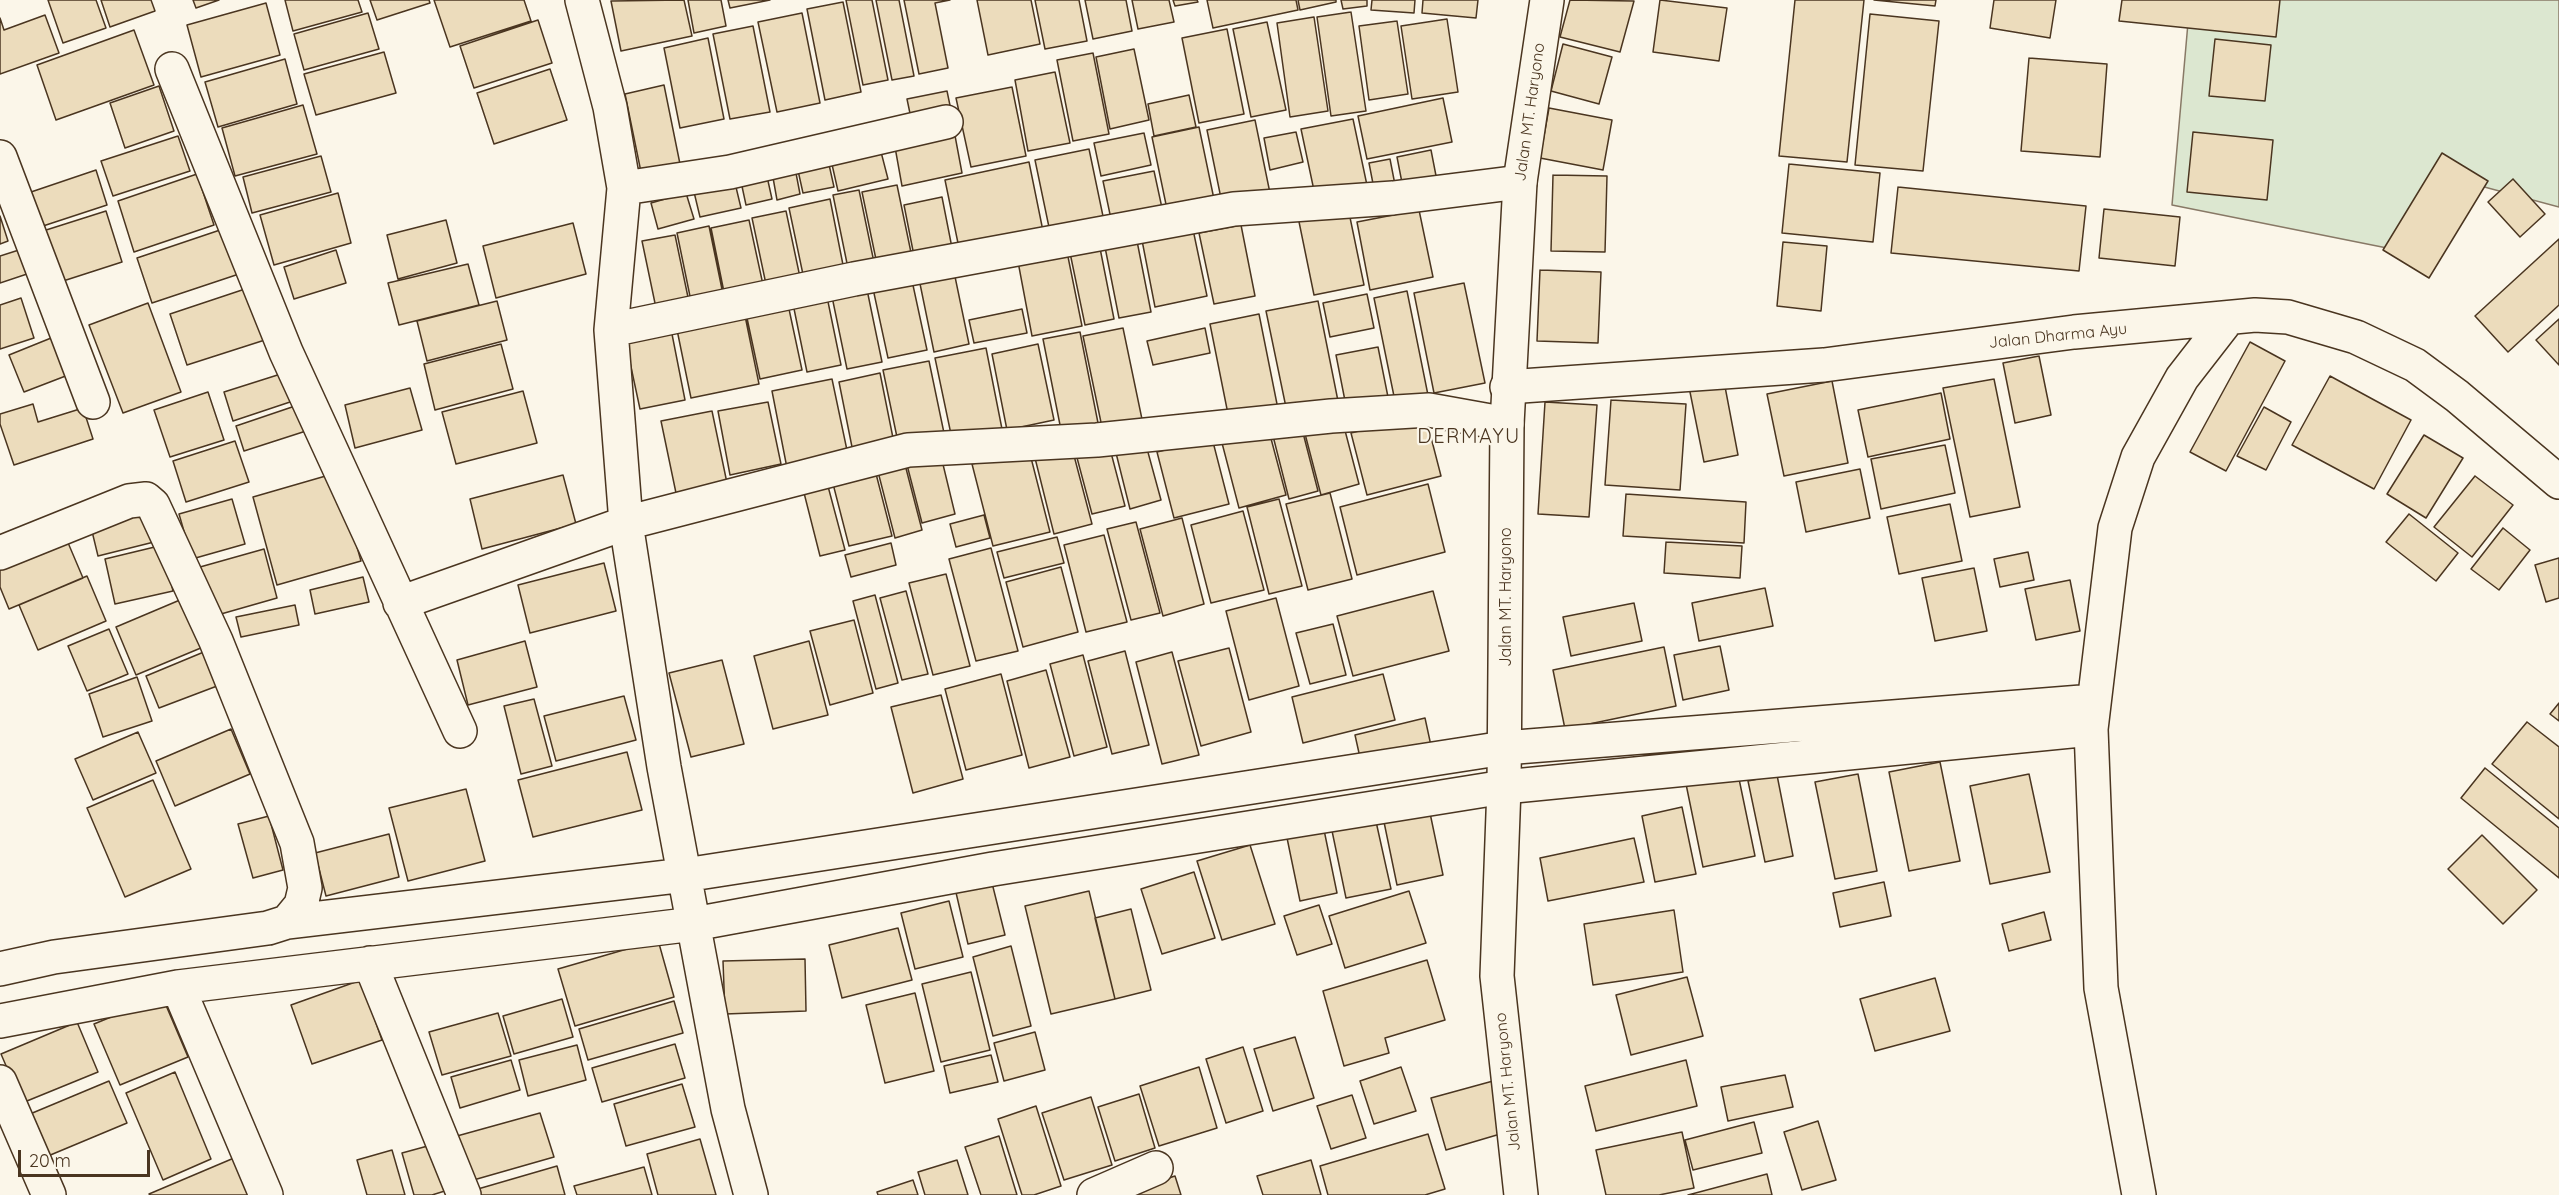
<!DOCTYPE html>
<html>
<head>
<meta charset="utf-8">
<style>
	body { margin:0 }
	#map { position:relative; width:2559px; height:1195px; overflow:hidden; background:#fbf6e9; font-family:Quicksand,sans-serif }
	canvas { display:block }
	.scale { position:absolute; left:18px; top:1150px; width:132px; height:27px; box-sizing:border-box; border:3px solid #4a3520; border-top:0; padding-left:8px; font-size:18px; line-height:21px; white-space:nowrap; color:#4a3520; -webkit-text-stroke:4px #fbf6e9; paint-order:stroke }
</style>
</head>
<body>
<div id="map">
<canvas width="2559" height="1195"></canvas>
<div class="scale">20 m</div>
</div>
<script>
const ctx = document.querySelector('canvas').getContext('2d');
ctx.lineJoin = 'round';
function fillPath(path, color) { ctx.fillStyle = color; ctx.fill(path, 'evenodd'); }
const shape = rows => new Path2D(rows.map(r => 'M' + r).join(''));
function stroke(path, color, width, dash) { ctx.strokeStyle = color; ctx.lineWidth = width; ctx.lineCap = dash ? 'butt' : 'round'; ctx.setLineDash(dash || []); ctx.stroke(path); }
function write(font, color, halo, rows, align = 'center') {
  ctx.font = font + ' Quicksand,sans-serif'; ctx.lineWidth = 4.5; ctx.setLineDash([]); ctx.textBaseline = 'middle'; ctx.strokeStyle = halo; ctx.fillStyle = color; for (const [text, x, y, turn = 0] of rows) {
    ctx.save(); ctx.translate(x, y); ctx.rotate((+turn || 0) * Math.PI / 180); ctx.textAlign = isNaN(turn) ? turn : align; if (halo) ctx.strokeText(text, 0, 0); ctx.fillText(text, 0, 0); ctx.restore();
  }
}
const green = shape([
	[2190,0,2559,0,2559,207,2462,181,2392,249,2172,205,2190,0]
]);
fillPath(green, '#dce7d0');
stroke(green, '#887966', 1.5);
const building = shape([
	[48,0,96,0,106,28,63,43,48,0],
	[101,0,151,0,155,11,110,27,101,0],
	[193,0,219,0,196,8,193,0],
	[285,0,358,0,362,12,293,31,285,0],
	[370,0,429,0,430,3,377,20,370,0],
	[434,0,524,0,531,21,450,47,434,0],
	[684,0,692,36,621,51,611,1,684,0],
	[688,0,721,0,726,26,694,33,688,0],
	[728,0,770,0,730,8,728,0],
	[846,0,872,0,888,80,863,85,846,0],
	[876,0,899,0,914,76,892,80,876,0],
	[904,0,950,0,935,3,948,68,919,74,904,0],
	[977,0,1031,0,1040,44,988,55,977,0],
	[1035,0,1079,0,1087,41,1045,49,1035,0],
	[1085,0,1126,0,1132,31,1093,39,1085,0],
	[1132,0,1169,0,1174,22,1138,29,1132,0],
	[1173,0,1197,0,1198,2,1175,6,1173,0],
	[1207,0,1296,0,1298,10,1213,28,1207,0],
	[1298,0,1336,0,1336,2,1300,10,1298,0],
	[1341,0,1367,0,1367,6,1343,9,1341,0],
	[1372,0,1415,0,1414,13,1371,10,1372,0],
	[1423,0,1478,0,1476,18,1422,13,1423,0],
	[1570,0,1634,1,1620,52,1560,37,1570,0],
	[1660,0,1727,8,1719,61,1653,52,1660,0],
	[1795,0,1864,0,1847,162,1779,156,1795,0],
	[1874,0,1936,0,1935,6,1874,0],
	[1994,0,2056,0,2050,38,1990,28,1994,0],
	[2122,0,2280,0,2276,37,2119,21,2122,0],
	[843,2,861,92,825,100,807,9,843,2],
	[266,3,280,55,201,77,187,25,266,3],
	[1351,12,1366,111,1331,116,1317,17,1351,12],
	[368,13,379,49,304,70,294,34,368,13],
	[802,13,820,103,777,112,758,22,802,13],
	[1870,14,1939,21,1923,171,1855,165,1870,14],
	[45,15,59,53,0,74,0,18,4,30,45,15],
	[1314,17,1328,111,1290,117,1277,23,1314,17],
	[1447,19,1458,92,1412,99,1401,26,1447,19],
	[538,20,552,63,474,88,460,46,538,20],
	[1397,21,1408,94,1369,100,1359,26,1397,21],
	[1267,22,1286,110,1251,117,1233,29,1267,22],
	[753,26,770,112,730,119,713,34,753,26],
	[1227,29,1244,114,1199,123,1182,38,1227,29],
	[134,30,154,85,56,120,37,65,134,30],
	[708,38,724,119,680,128,664,48,708,38],
	[2215,39,2271,45,2265,101,2209,96,2215,39],
	[1563,44,1612,57,1599,104,1551,91,1563,44],
	[1134,49,1149,120,1110,129,1096,57,1134,49],
	[384,52,396,93,316,115,304,74,384,52],
	[1093,53,1109,134,1073,141,1057,60,1093,53],
	[2029,58,2107,64,2100,157,2021,151,2029,58],
	[285,59,297,104,218,127,205,82,285,59],
	[550,69,567,120,494,144,477,93,550,69],
	[1055,72,1070,143,1028,151,1015,80,1055,72],
	[664,85,680,164,641,172,625,94,664,85],
	[159,86,174,131,125,148,110,103,159,86],
	[1012,87,1026,156,971,167,956,98,1012,87],
	[947,91,952,115,912,123,907,99,947,91],
	[1189,95,1196,127,1154,136,1148,104,1189,95],
	[1443,98,1452,142,1367,159,1358,116,1443,98],
	[303,105,317,154,235,176,222,128,303,105],
	[1549,108,1612,120,1603,170,1540,158,1549,108],
	[1353,119,1368,190,1316,200,1301,129,1353,119],
	[1255,120,1271,198,1223,208,1207,130,1255,120],
	[953,125,962,173,902,186,893,136,953,125],
	[1199,127,1215,204,1168,214,1152,137,1199,127],
	[1296,132,1303,162,1270,170,1264,138,1296,132],
	[2193,132,2273,140,2267,200,2187,192,2193,132],
	[1144,133,1151,165,1101,176,1094,143,1144,133],
	[178,136,190,171,113,196,101,161,178,136],
	[880,148,888,179,838,191,831,160,880,148],
	[1089,149,1104,221,1050,232,1035,160,1089,149],
	[1431,150,1438,186,1404,193,1397,157,1431,150],
	[2442,153,2488,181,2429,278,2383,250,2442,153],
	[321,156,331,192,252,213,243,177,321,156],
	[1390,159,1396,190,1375,194,1369,163,1390,159],
	[828,160,834,187,803,193,797,166,828,160],
	[1029,162,1043,231,959,248,945,180,1029,162],
	[1789,164,1880,173,1873,242,1782,233,1789,164],
	[795,168,800,194,777,200,772,172,795,168],
	[96,170,107,205,43,226,31,192,96,170],
	[1154,171,1162,208,1111,219,1103,181,1154,171],
	[766,172,772,199,746,205,740,177,766,172],
	[197,174,214,225,134,252,118,201,197,174],
	[1553,175,1607,176,1605,252,1551,251,1553,175],
	[2513,179,2545,214,2520,237,2488,202,2513,179],
	[735,183,741,208,700,217,694,192,735,183],
	[897,185,914,267,879,274,862,192,897,185],
	[1898,187,2086,206,2079,271,1891,253,1898,187],
	[859,190,876,272,850,278,833,195,859,190],
	[338,193,351,243,274,265,260,215,338,193],
	[686,193,694,219,658,229,651,203,686,193],
	[942,197,954,258,916,266,904,205,942,197],
	[830,199,845,275,805,284,789,208,830,199],
	[1347,203,1364,285,1314,295,1297,212,1347,203],
	[2104,209,2180,217,2175,266,2099,258,2104,209],
	[1419,210,1433,277,1370,290,1357,222,1419,210],
	[106,211,122,262,60,282,43,231,106,211],
	[786,211,801,282,767,289,752,218,786,211],
	[0,216,8,241,0,244,0,216],
	[446,220,457,263,398,279,387,235,446,220],
	[749,220,765,294,726,302,711,228,749,220],
	[1191,220,1207,296,1155,307,1140,230,1191,220],
	[573,223,586,274,496,298,483,246,573,223],
	[1241,225,1255,296,1214,304,1199,233,1241,225],
	[709,226,724,299,692,306,677,233,709,226],
	[223,229,239,274,152,303,137,258,223,229],
	[675,235,689,302,656,308,642,241,675,235],
	[1136,236,1151,312,1119,318,1104,242,1136,236],
	[2559,239,2559,305,2508,352,2475,316,2559,239],
	[1065,242,1082,326,1032,336,1016,251,1065,242],
	[1783,242,1827,246,1821,311,1777,306,1783,242],
	[1099,243,1114,319,1085,325,1069,248,1099,243],
	[22,249,30,273,0,283,0,256,22,249],
	[336,250,346,283,294,299,284,267,336,250],
	[468,264,479,305,399,325,388,283,468,264],
	[953,267,969,344,934,352,918,274,953,267],
	[1540,270,1601,272,1598,343,1537,341,1540,270],
	[911,276,927,350,888,358,872,284,911,276],
	[865,280,882,362,847,369,830,287,865,280],
	[1464,283,1485,383,1434,393,1414,293,1464,283],
	[251,287,268,339,187,365,170,314,251,287],
	[1407,291,1430,405,1397,411,1374,298,1407,291],
	[826,292,841,365,807,372,792,299,826,292],
	[1367,294,1374,328,1330,337,1323,303,1367,294],
	[786,295,802,370,760,379,744,304,786,295],
	[21,298,34,338,0,349,0,305,21,298],
	[497,301,507,340,427,361,417,321,497,301],
	[1318,301,1339,406,1288,417,1266,311,1318,301],
	[148,303,181,392,123,413,89,325,148,303],
	[743,306,759,384,691,398,675,320,743,306],
	[1022,309,1027,333,974,343,969,320,1022,309],
	[1259,314,1278,409,1229,419,1210,324,1259,314],
	[2559,319,2559,365,2536,340,2559,319],
	[1123,328,1143,424,1103,432,1083,336,1123,328],
	[1205,328,1210,353,1153,365,1147,341,1205,328],
	[671,329,685,400,640,409,625,339,671,329],
	[1080,332,1099,428,1062,435,1043,339,1080,332],
	[61,334,76,372,24,392,9,355,61,334],
	[2250,342,2285,361,2226,471,2190,452,2250,342],
	[501,344,513,389,435,410,424,364,501,344],
	[1038,344,1054,420,1007,430,992,354,1038,344],
	[1378,347,1389,402,1347,411,1336,355,1378,347],
	[986,348,1002,429,952,439,935,358,986,348],
	[2039,356,2051,415,2015,423,2003,363,2039,356],
	[929,361,944,433,898,442,883,370,929,361],
	[287,372,296,400,233,421,224,392,287,372],
	[880,373,894,443,853,452,839,382,880,373],
	[1723,376,1738,455,1704,462,1688,382,1723,376],
	[2330,376,2411,420,2374,489,2292,445,2330,376],
	[832,379,848,455,787,468,772,391,832,379],
	[1994,379,2020,507,1970,517,1943,388,1994,379],
	[1832,381,1848,463,1784,476,1767,394,1832,381],
	[410,388,422,430,355,448,345,405,410,388],
	[523,391,537,443,456,464,442,412,523,391],
	[208,392,224,440,170,457,154,410,208,392],
	[1941,393,1950,439,1868,457,1858,410,1941,393],
	[1611,400,1686,404,1680,490,1605,485,1611,400],
	[768,402,781,464,730,475,718,411,768,402],
	[1545,402,1597,405,1589,517,1538,514,1545,402],
	[33,404,38,422,83,408,93,439,14,465,0,424,0,414,33,404],
	[298,405,306,431,244,451,236,426,298,405],
	[2264,407,2291,422,2266,470,2237,456,2264,407],
	[712,411,727,483,676,493,661,421,712,411],
	[1425,414,1441,476,1367,495,1351,433,1425,414],
	[1342,419,1359,484,1321,495,1304,430,1342,419],
	[1302,429,1318,491,1289,499,1273,436,1302,429],
	[1269,431,1286,495,1239,508,1222,443,1269,431],
	[2424,435,2463,458,2426,518,2387,494,2424,435],
	[1212,438,1229,504,1174,518,1157,452,1212,438],
	[235,441,249,482,186,502,173,461,235,441],
	[1109,445,1125,506,1092,514,1076,454,1109,445],
	[1146,445,1161,500,1130,509,1116,453,1146,445],
	[1945,445,1955,493,1881,509,1871,459,1945,445],
	[1072,448,1092,524,1054,534,1035,458,1072,448],
	[1029,450,1050,532,993,546,972,464,1029,450],
	[940,452,955,514,922,523,906,461,940,452],
	[902,453,922,530,895,538,875,460,902,453],
	[874,466,892,536,849,546,831,476,874,466],
	[1860,469,1870,518,1806,532,1796,482,1860,469],
	[336,473,361,561,277,585,253,497,336,473],
	[563,475,576,524,482,549,470,499,563,475],
	[825,475,845,550,820,556,801,481,825,475],
	[2475,476,2513,505,2472,557,2434,527,2475,476],
	[1428,484,1445,552,1357,575,1340,507,1428,484],
	[1330,493,1352,579,1308,590,1286,504,1330,493],
	[1626,494,1746,502,1744,543,1623,536,1626,494],
	[232,499,245,544,192,559,179,514,232,499],
	[1279,499,1302,586,1269,594,1247,507,1279,499],
	[1950,504,1962,561,1899,574,1887,517,1950,504],
	[151,509,158,541,98,556,90,523,151,509],
	[1243,511,1264,590,1211,603,1191,525,1243,511],
	[2409,514,2458,553,2436,581,2386,542,2409,514],
	[984,515,990,538,956,547,950,524,984,515],
	[1182,518,1204,604,1163,616,1140,529,1182,518],
	[1136,522,1160,613,1131,620,1107,529,1136,522],
	[2503,528,2530,550,2499,590,2471,569,2503,528],
	[1104,535,1127,622,1086,632,1064,545,1104,535],
	[1057,537,1064,563,1004,578,997,552,1057,537],
	[66,538,83,578,9,609,0,587,0,565,66,538],
	[1666,542,1742,546,1740,578,1664,573,1666,542],
	[891,543,896,565,851,577,845,555,891,543],
	[163,545,173,591,115,604,105,559,163,545],
	[991,548,1018,651,976,661,949,559,991,548],
	[264,549,277,598,214,616,200,567,264,549],
	[2028,552,2034,580,2000,587,1994,559,2028,552],
	[2559,558,2559,598,2546,602,2535,565,2559,558],
	[604,563,616,611,530,633,518,585,604,563],
	[1061,567,1078,632,1023,647,1006,582,1061,567],
	[1974,568,1987,631,1935,641,1922,578,1974,568],
	[946,574,970,666,933,675,909,583,946,574],
	[87,576,106,621,38,650,19,605,87,576],
	[363,577,369,602,315,614,310,590,363,577],
	[2070,580,2080,631,2036,640,2025,589,2070,580],
	[1765,588,1773,626,1699,641,1692,603,1765,588],
	[906,591,928,674,902,680,880,598,906,591],
	[1433,591,1449,651,1353,676,1337,616,1433,591],
	[875,595,898,683,876,689,853,601,875,595],
	[187,597,208,645,136,675,116,627,187,597],
	[1276,598,1299,686,1249,700,1226,611,1276,598],
	[1634,603,1642,641,1571,656,1563,617,1634,603],
	[295,605,299,625,241,637,236,617,295,605],
	[854,620,873,693,830,705,810,631,854,620],
	[1333,624,1346,675,1310,684,1296,633,1333,624],
	[109,629,128,674,87,691,68,646,109,629],
	[525,641,537,687,468,705,457,660,525,641],
	[809,641,828,715,773,729,754,656,809,641],
	[1720,646,1729,690,1683,700,1674,655,1720,646],
	[1664,647,1676,706,1565,729,1553,670,1664,647],
	[1229,648,1251,732,1201,746,1178,661,1229,648],
	[211,649,225,683,159,708,146,676,211,649],
	[1125,651,1149,745,1112,754,1088,661,1125,651],
	[1172,652,1199,755,1162,764,1136,662,1172,652],
	[1083,655,1107,747,1074,756,1050,664,1083,655],
	[722,660,744,744,691,757,669,673,722,660],
	[1046,670,1070,757,1029,768,1007,681,1046,670],
	[1001,674,1022,755,966,770,945,689,1001,674],
	[1383,674,1395,720,1303,743,1292,697,1383,674],
	[137,677,152,721,103,737,89,694,137,677],
	[941,695,963,779,913,793,891,707,941,695],
	[624,696,636,740,556,761,544,716,624,696],
	[534,699,552,766,521,774,504,706,534,699],
	[2559,703,2559,721,2550,714,2559,703],
	[1425,718,1433,755,1363,771,1355,735,1425,718],
	[2527,722,2559,747,2559,819,2492,764,2527,722],
	[231,729,250,774,175,806,156,761,231,729],
	[138,732,156,773,93,800,75,759,138,732],
	[627,752,642,810,533,837,518,780,627,752],
	[1940,762,1960,861,1909,871,1889,772,1940,762],
	[2485,768,2559,828,2559,878,2461,798,2485,768],
	[1738,774,1755,856,1703,867,1686,784,1738,774],
	[1858,774,1877,871,1835,879,1815,782,1858,774],
	[2029,774,2050,872,1990,884,1970,786,2029,774],
	[1777,775,1793,856,1765,862,1748,781,1777,775],
	[153,780,191,869,125,897,87,808,153,780],
	[466,789,485,861,408,881,389,808,466,789],
	[1682,807,1696,874,1655,882,1642,816,1682,807],
	[1430,813,1443,875,1397,885,1384,822,1430,813],
	[269,816,283,870,253,878,238,824,269,816],
	[1375,817,1391,889,1346,898,1331,826,1375,817],
	[1323,825,1337,893,1300,901,1286,833,1323,825],
	[389,834,399,877,326,896,315,853,389,834],
	[2482,835,2537,890,2503,924,2448,869,2482,835],
	[1634,838,1644,882,1548,901,1540,858,1634,838],
	[1250,845,1275,924,1222,940,1197,861,1250,845],
	[1194,872,1215,938,1162,954,1141,889,1194,872],
	[990,875,1005,935,968,944,954,884,990,875],
	[1884,882,1891,916,1840,927,1833,893,1884,882],
	[1089,891,1115,999,1051,1014,1025,906,1089,891],
	[1409,891,1426,943,1345,968,1329,916,1409,891],
	[949,901,963,957,915,969,901,913,949,901],
	[1319,905,1332,944,1297,955,1284,916,1319,905],
	[1131,909,1151,990,1115,999,1095,918,1131,909],
	[1674,910,1683,972,1593,985,1584,924,1674,910],
	[2044,912,2051,940,2009,951,2002,924,2044,912],
	[898,928,912,980,842,998,829,945,898,928],
	[658,940,674,997,575,1026,558,969,658,940],
	[1011,946,1031,1026,993,1036,973,957,1011,946],
	[805,959,806,1011,725,1014,723,961,805,959],
	[1427,960,1445,1020,1385,1038,1389,1053,1344,1066,1323,991,1427,960],
	[971,972,990,1050,941,1062,922,984,971,972],
	[1687,977,1703,1036,1631,1055,1616,995,1687,977],
	[1935,978,1950,1031,1875,1051,1860,999,1935,978],
	[361,980,382,1040,312,1064,291,1005,361,980],
	[915,993,934,1071,885,1083,866,1005,915,993],
	[162,996,188,1057,120,1085,94,1024,162,996],
	[562,999,573,1037,514,1054,503,1016,562,999],
	[674,1001,683,1033,588,1060,579,1029,674,1001],
	[498,1013,511,1056,442,1075,429,1032,498,1013],
	[77,1022,98,1072,22,1103,1,1054,77,1022],
	[1035,1032,1045,1070,1004,1081,994,1043,1035,1032],
	[1295,1037,1314,1098,1273,1111,1254,1049,1295,1037],
	[675,1044,685,1078,602,1102,592,1068,675,1044],
	[577,1045,586,1080,528,1096,519,1060,577,1045],
	[1243,1047,1263,1111,1226,1123,1206,1059,1243,1047],
	[991,1055,998,1082,950,1093,944,1066,991,1055],
	[511,1060,520,1090,460,1108,451,1077,511,1060],
	[1686,1060,1697,1106,1596,1131,1585,1086,1686,1060],
	[1199,1067,1217,1128,1159,1146,1140,1086,1199,1067],
	[1401,1067,1416,1111,1374,1124,1360,1081,1401,1067],
	[175,1072,211,1159,163,1180,126,1093,175,1072],
	[1785,1075,1793,1107,1728,1121,1721,1087,1785,1075],
	[109,1081,127,1123,48,1156,30,1114,109,1081],
	[1493,1081,1507,1132,1446,1150,1431,1098,1493,1081],
	[682,1084,695,1127,626,1146,614,1104,682,1084],
	[1139,1094,1155,1148,1115,1161,1098,1107,1139,1094],
	[1352,1095,1366,1138,1331,1149,1317,1106,1352,1095],
	[1091,1097,1112,1165,1064,1180,1042,1113,1091,1097],
	[1036,1106,1061,1186,1034,1195,1022,1195,998,1119,1036,1106],
	[540,1113,554,1157,470,1181,457,1136,540,1113],
	[1818,1121,1836,1180,1802,1190,1784,1132,1818,1121],
	[1754,1122,1762,1153,1693,1170,1685,1140,1754,1122],
	[1682,1132,1694,1188,1659,1195,1606,1195,1596,1150,1682,1132],
	[1428,1134,1445,1189,1425,1195,1328,1195,1320,1166,1428,1134],
	[999,1136,1017,1195,981,1195,965,1147,999,1136],
	[700,1139,716,1195,658,1195,647,1154,700,1139],
	[435,1144,448,1190,432,1195,414,1195,402,1153,435,1144],
	[392,1150,405,1195,367,1195,357,1160,392,1150],
	[234,1158,249,1195,150,1195,149,1194,234,1158],
	[957,1160,968,1195,925,1195,918,1172,957,1160],
	[1311,1160,1321,1195,1263,1195,1257,1176,1311,1160],
	[557,1166,565,1195,473,1195,471,1191,557,1166],
	[644,1167,652,1195,577,1195,574,1186,644,1167],
	[1767,1174,1772,1195,1688,1195,1767,1174],
	[1175,1176,1181,1195,1127,1195,1126,1192,1175,1176],
	[913,1180,918,1195,878,1195,877,1192,913,1180]
]);
fillPath(building, '#ecdcbc');
stroke(building, '#4a3520', 1.5);
const minor = shape([
	[582,0,610,107,624,188,611,330,626,523,664,767,728,1109,751,1195],
	[172,69,286,352,460,731],
	[0,157,93,402],
	[624,188,730,172,946,122],
	[611,330,854,279,1234,209,1393,198,1520,182],
	[1507,387,1824,365,2074,332,2255,315,2288,317,2356,337,2415,365,2457,396,2559,482],
	[0,553,129,501,146,499,153,505,216,641,297,843,305,888,301,905,287,922,268,928,54,957,0,969],
	[400,603,626,523,908,450,1097,440,1331,416,1429,410,1507,424],
	[287,922,685,875,1504,748,2094,701],
	[370,963,464,1195],
	[178,987,266,1195],
	[0,1021,178,987,694,924,993,869,1504,787,2091,729],
	[0,1082,49,1195],
	[1094,1195,1156,1168],
	[2139,1195,2101,988,2091,729,2115,528,2138,457,2182,378,2227,320]
]);
const major = shape([
	[1521,1195,1497,976,1504,787,1507,424,1520,182,1547,0]
]);
stroke(minor, '#4a3520', 36);
stroke(major, '#4a3520', 36);
stroke(minor, '#fbf6e9', 33);
stroke(major, '#fbf6e9', 33);
write('16px', '#4a3520', '#fbf6e9', [
	["Jalan MT. Haryono",1530,112,-82],
	["Jalan Dharma Ayu",2058,336,-6],
	["Jalan MT. Haryono",1506,597,-90],
	["Jalan MT. Haryono",1508,1082,-96]
]);
ctx.letterSpacing = '1.5px';
write('20px', '#4a3520', '#fbf6e9', [
	["DERMAYU",1469,437]
]);
ctx.letterSpacing = '0px';
</script>
</body>
</html>
